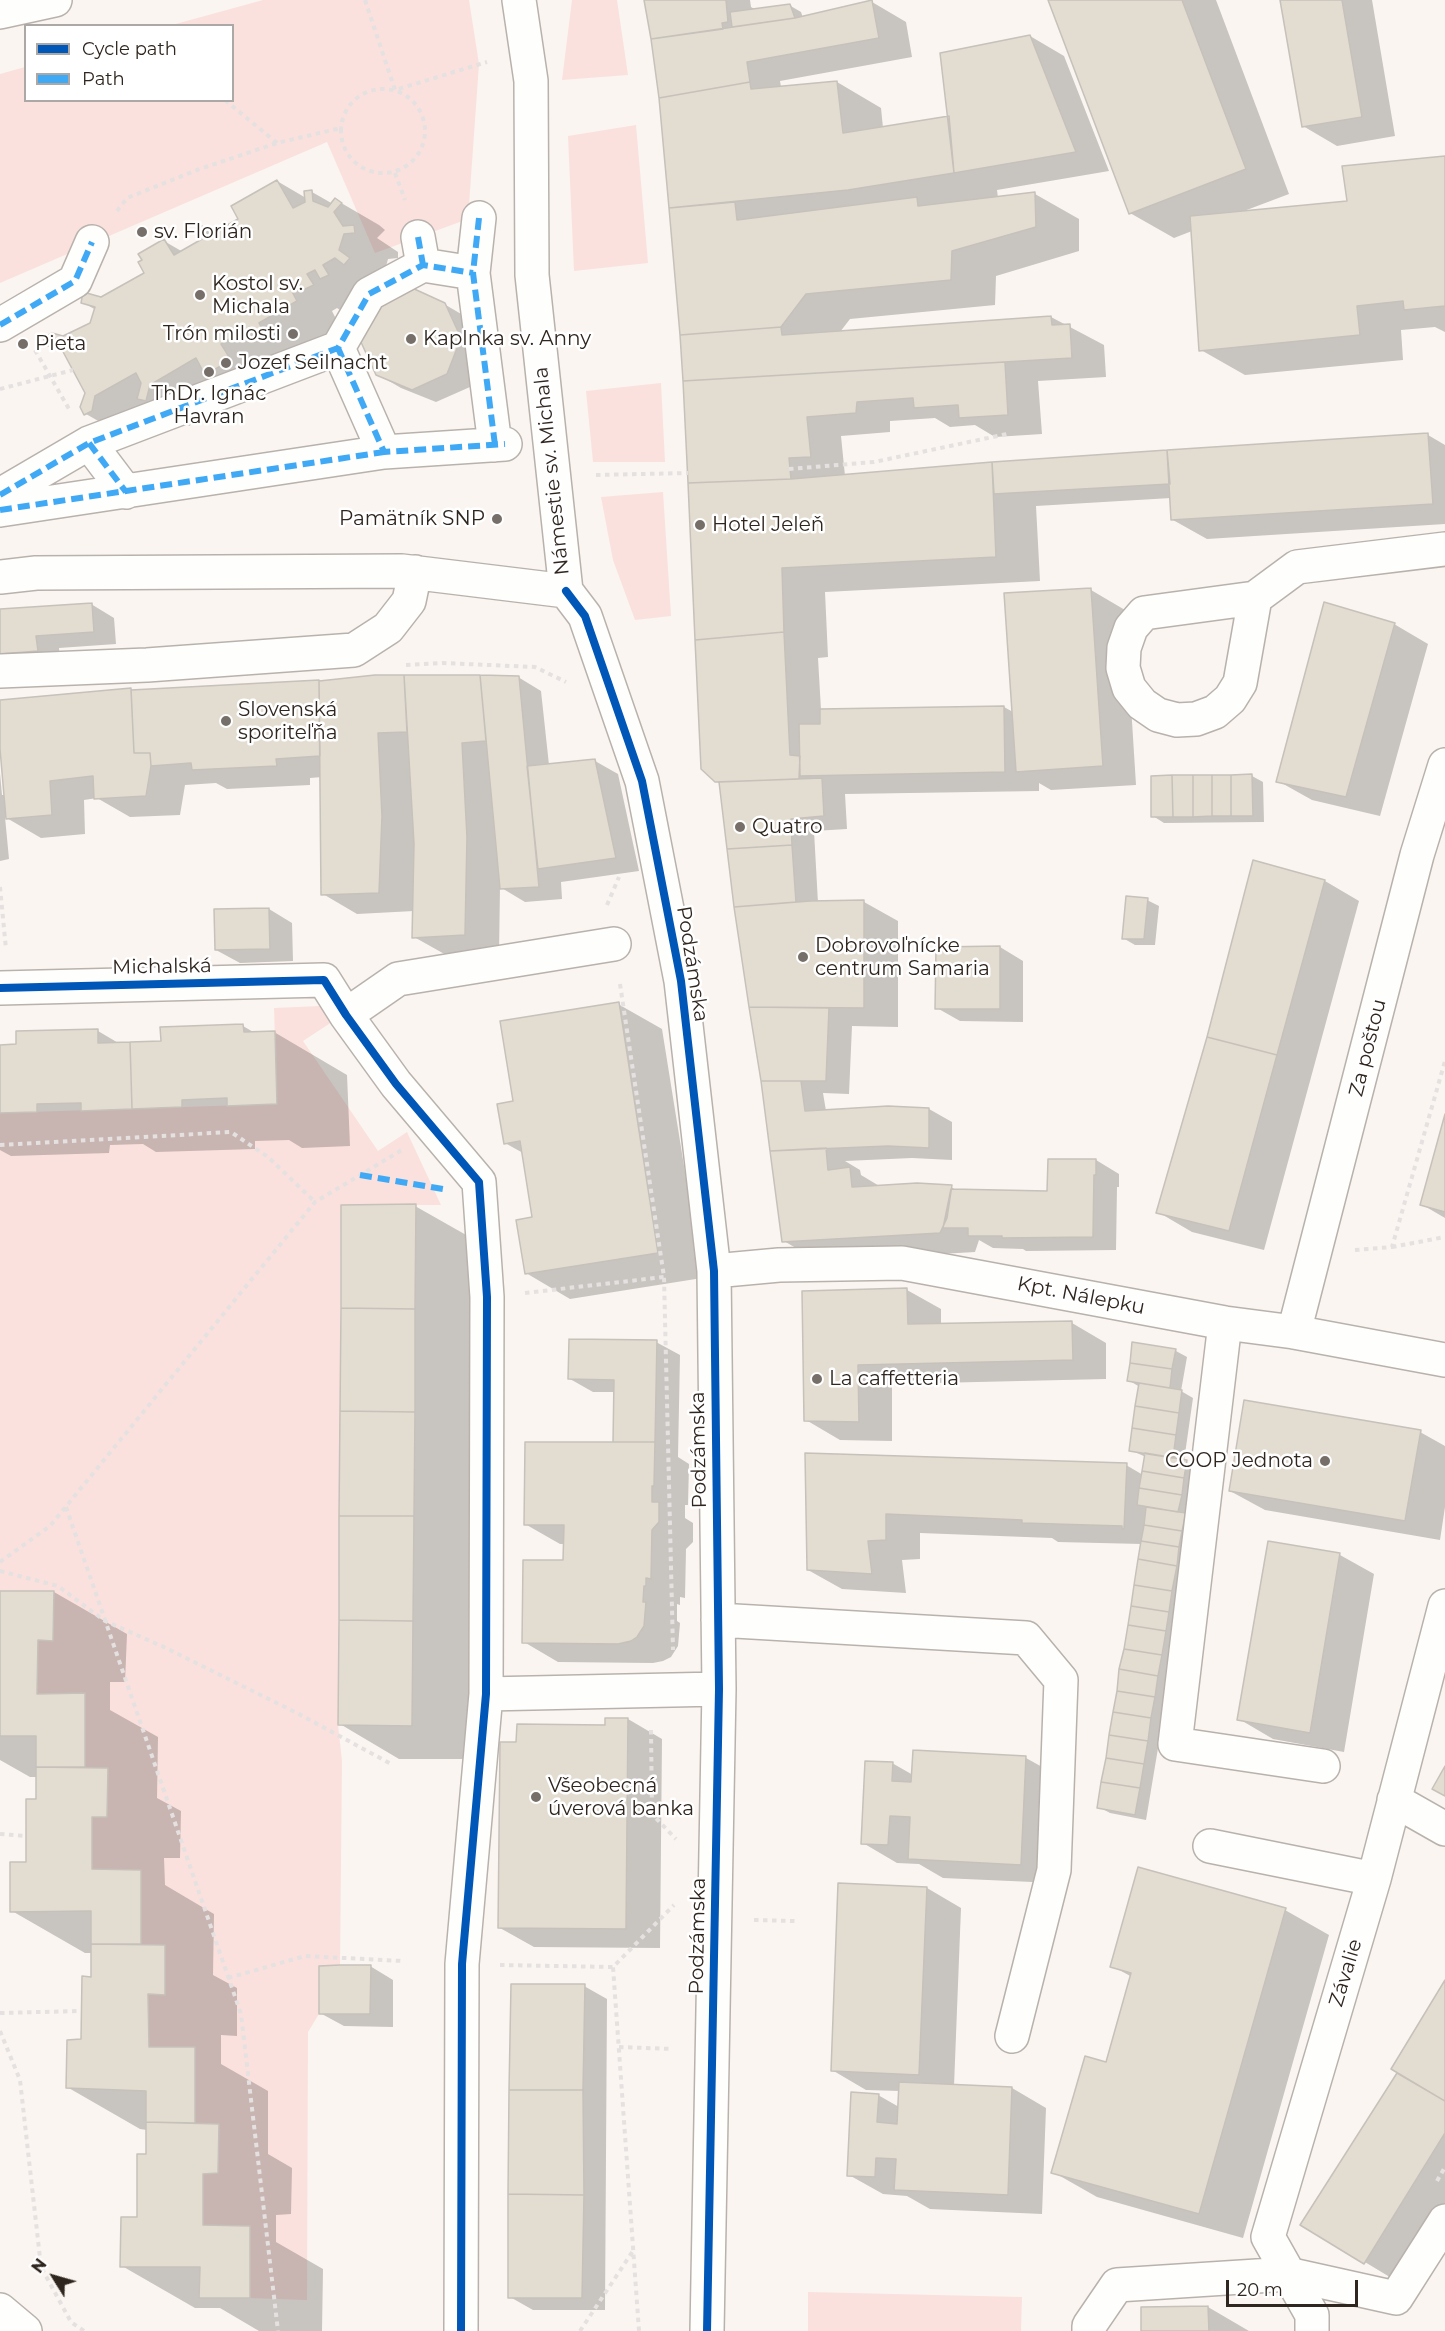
<!DOCTYPE html>
<html>
<head>
<meta charset="utf-8">
<style>
	body { margin:0 }
	#map { position:relative; width:1445px; height:2331px; overflow:hidden; background:#faf5f0; font-family:Montserrat,sans-serif }
	canvas { display:block }
	.legend { position:absolute; left:24px; top:24px; width:210px; height:78px; box-sizing:border-box; background:#fff; border:2px solid #aca8a5; margin:0; padding:8px 10px; list-style:none; font-size:18px; color:#2f261f }
	.legend li { display:flex; align-items:center; gap:12px; height:30px }
	.legend b { width:30px; border:2px solid #aca8a5 }
	.north { position:absolute; left:24px; top:2247px; width:60px; height:60px; -webkit-text-stroke:4px #fff; paint-order:stroke; rotate:307deg; font-size:16px; font-weight:700; line-height:24px; text-align:center; color:#2f261f }
	.north::after { content:''; display:block; margin:auto; width:21px; height:27px; background:#2f261f; clip-path:polygon(50% 0,100% 100%,50% 72%,0 100%) }
	.scale { position:absolute; left:1226px; top:2280px; width:132px; height:27px; box-sizing:border-box; border:3px solid #2f261f; border-top:0; padding-left:8px; font-size:18px; line-height:21px; white-space:nowrap; color:#2f261f; -webkit-text-stroke:4px #fff; paint-order:stroke }
</style>
</head>
<body>
<div id="map">
<canvas width="1445" height="2331"></canvas>
<ul class="legend">
<li><b style="height:8px;background:#0057b8"></b>Cycle path</li>
<li><b style="height:8px;background:#3fa9f5"></b>Path</li>
</ul>
<div class="north">N</div>
<div class="scale">20 m</div>
</div>
<script>
const ctx = document.querySelector('canvas').getContext('2d');
ctx.lineJoin = 'round';
function fillPath(path, color) { ctx.fillStyle = color; ctx.fill(path, 'evenodd'); }
const shape = rows => new Path2D(rows.map(r => 'M' + r).join(''));
function stroke(path, color, width, dash) { ctx.strokeStyle = color; ctx.lineWidth = width; ctx.lineCap = dash ? 'butt' : 'round'; ctx.setLineDash(dash || []); ctx.stroke(path); }
function write(font, color, halo, rows, align = 'center') {
  ctx.font = font + ' Montserrat,sans-serif'; ctx.lineWidth = 5; ctx.setLineDash([]); ctx.textBaseline = 'middle'; ctx.strokeStyle = halo; ctx.fillStyle = color; for (const [text, x, y, turn = 0] of rows) {
    ctx.save(); ctx.translate(x, y); ctx.rotate((+turn || 0) * Math.PI / 180); ctx.textAlign = isNaN(turn) ? turn : align; if (halo) ctx.strokeText(text, 0, 0); ctx.fillText(text, 0, 0); ctx.restore();
  }
}
fillPath(shape([
	[263,0,469,0,479,64,468,219,375,253,327,142,0,283,0,74,25,67,26,100,232,100,232,26,172,25],
	[572,0,617,0,628,75,562,80],
	[636,125,648,263,574,271,568,136],
	[661,383,665,462,593,462,586,391],
	[663,492,671,616,635,620,613,560,601,497],
	[320,1006,332,1022,303,1041,378,1151,407,1132,441,1205,341,1205,338,1725,342,1761,340,1965,319,1966,319,2014,308,2032,307,2300,250,2298,250,2226,203,2225,203,2174,218,2173,219,2124,195,2123,195,2047,149,2047,148,1994,164,1994,165,1945,141,1944,141,1870,92,1869,92,1817,108,1768,85,1767,37,1694,38,1640,53,1641,54,1591,0,1591,0,1113,277,1104,274,1008],
	[808,2292,1022,2297,1021,2331,808,2331]
]), '#fae1dd');
fillPath(shape([
	[645,0,750,0,751,7,756,10,789,5,801,12,803,18,872,2,906,22,912,57,780,81,781,87,837,82,881,108,883,128,951,118,1030,36,1064,56,1109,171,997,190,998,198,1035,194,1079,219,1079,251,996,276,995,305,850,319,840,332,1051,317,1104,345,1106,377,1038,381,1042,434,995,437,975,425,950,427,935,418,890,421,890,432,841,436,845,476,992,463,1428,435,1445,445,1445,524,1207,539,1173,520,1171,498,1036,506,1040,581,825,592,828,657,818,658,821,710,1004,707,1013,712,1091,590,1125,610,1136,785,1051,790,1039,783,1039,791,845,794,847,829,814,831,818,903,864,902,898,921,898,1027,852,1026,849,1094,823,1093,826,1111,888,1108,929,1109,952,1122,952,1160,912,1158,845,1161,860,1170,861,1175,881,1187,951,1187,958,1191,1049,1192,1049,1160,1096,1160,1119,1174,1119,1187,1117,1187,1116,1250,1026,1251,1023,1249,993,1248,979,1240,975,1252,818,1261,784,1241,736,907,721,784,716,781,690,483,681,337,661,98],
	[1050,0,1216,0,1289,194,1244,211,1349,202,1445,157,1445,332,1435,327,1401,330,1403,360,1245,375,1201,350,1192,231,1174,238,1130,213],
	[1282,0,1372,0,1395,136,1337,146,1303,126],
	[277,181,306,198,312,192,333,204,336,200,379,225,385,230,377,238,398,252,398,258,388,259,383,277,348,315,337,308,332,311,340,327,302,349,274,386,250,399,231,388,194,410,190,426,183,424,130,439,86,414,87,393,66,354,49,345,91,324,96,310,82,302,102,299,147,273,164,241,183,252,204,240,202,227,214,234,240,219],
	[444,304,468,318,484,352,470,387,436,402,401,388,377,374],
	[91,604,114,618,116,644,59,648,60,664,0,655,0,610],
	[1394,624,1428,644,1380,816,1312,800,1278,781],
	[375,677,518,677,541,691,549,765,595,761,618,774,639,871,561,882,562,899,525,902,500,887,499,954,448,956,414,937,414,911,357,914,323,894,322,777,310,778,310,785,227,789,216,783,185,785,180,815,130,817,97,798,84,800,85,834,41,838,5,817,9,859,0,861,0,773,2,795,5,795,0,701,133,691,320,683],
	[1252,776,1263,782,1264,822,1164,823,1153,816],
	[1325,881,1359,901,1264,1250,1192,1232,1158,1212],
	[1147,900,1159,906,1155,945,1135,945,1123,938],
	[269,909,292,923,293,961,240,963,216,950],
	[1000,947,1023,961,1023,1022,960,1021,937,1008],
	[618,1004,662,1029,702,1278,570,1299,526,1273,533,1219,523,1153,505,1143,515,1102],
	[243,1026,255,1033,274,1032,347,1075,350,1146,302,1148,289,1140,255,1141,255,1149,156,1152,143,1144,110,1145,109,1153,11,1156,0,1150,0,1046,17,1046,98,1031,120,1044,163,1043],
	[1445,1120,1445,1218,1421,1204],
	[415,1206,475,1240,471,1759,399,1759,340,1724],
	[907,1290,941,1309,941,1325,1072,1323,1106,1343,1106,1379,892,1384,892,1441,840,1440,806,1420],
	[656,1342,680,1355,678,1457,689,1464,688,1505,685,1505,685,1518,693,1523,693,1542,686,1549,685,1598,680,1597,680,1605,677,1604,677,1621,680,1623,678,1646,671,1657,663,1661,653,1663,558,1662,524,1642,564,1562,565,1544,560,1544,525,1524,619,1444,615,1392,593,1392,570,1379],
	[1176,1351,1187,1357,1181,1391,1193,1398,1184,1461,1198,1468,1196,1521,1146,1820,1110,1813,1099,1807,1142,1544,1058,1542,1052,1538,920,1533,920,1559,902,1560,906,1593,842,1589,808,1570,806,1455,1126,1465,1143,1475,1146,1457,1130,1450,1140,1387,1128,1380],
	[1420,1432,1445,1446,1445,1507,1440,1540,1265,1510,1230,1491],
	[1340,1555,1374,1574,1344,1752,1273,1739,1239,1719],
	[0,1592,54,1592,127,1634,125,1682,110,1682,110,1710,158,1737,157,1798,181,1811,180,1858,164,1858,165,1885,214,1914,213,1975,237,1988,237,2036,221,2035,221,2064,268,2091,268,2154,292,2168,291,2214,276,2215,276,2242,323,2269,322,2331,259,2331,220,2308,195,2308,122,2266,138,2218,147,2155,147,2130,140,2129,67,2087,82,2040,92,1978,93,1953,85,1953,12,1911,28,1863,37,1801,37,1777,30,1777,0,1760],
	[628,1719,662,1739,660,1948,534,1947,500,1928,518,1744,606,1727],
	[914,1752,1026,1758,1060,1777,1055,1883,943,1878,919,1864,897,1863,863,1843,892,1763,913,1775],
	[927,1888,961,1908,954,2086,1012,2088,1046,2108,1042,2214,930,2209,907,2196,883,2194,849,2175,878,2095,899,2107,900,2091,866,2090,832,2070],
	[1285,1910,1329,1935,1243,2238,1097,2197,1053,2172,1107,2064,1132,1977,1112,1966],
	[370,1966,393,1980,393,2027,344,2026,320,2013],
	[1445,1983,1445,2207,1398,2282,1302,2224,1399,2072],
	[584,1986,607,1999,605,2310,533,2310,510,2297],
	[1208,2307,1249,2331,1143,2331]
]), '#0003');
const building = shape([
	[644,0,726,0,728,22,722,23,723,29,651,39,644,0],
	[872,0,879,38,747,62,750,82,659,98,651,39,795,18,872,0],
	[1048,0,1182,0,1246,169,1129,214,1048,0],
	[1280,0,1342,0,1362,117,1302,127,1280,0],
	[790,4,795,18,732,27,730,12,790,4],
	[1030,35,1076,152,954,173,940,53,1030,35],
	[837,81,843,133,949,116,954,173,848,190,669,208,659,98,750,82,751,89,837,81],
	[1445,156,1445,306,1404,310,1403,301,1357,306,1360,335,1199,351,1190,216,1347,201,1342,166,1445,156],
	[277,180,293,208,305,202,304,191,312,190,313,201,328,207,335,198,342,203,334,212,343,226,354,225,355,233,344,234,339,250,350,258,344,265,335,258,323,265,329,275,320,279,315,270,307,274,314,285,303,290,297,281,289,286,297,301,259,323,265,334,257,338,250,327,221,344,231,360,205,375,196,358,150,385,146,401,137,399,141,383,136,373,95,396,92,411,84,415,80,407,85,393,61,348,48,346,43,338,52,333,63,336,90,323,95,307,81,303,83,292,101,297,144,273,138,262,142,260,138,254,164,239,174,255,202,239,196,229,202,226,208,236,238,219,231,206,277,180],
	[1035,192,1036,227,952,251,951,280,806,294,781,327,680,335,669,208,735,202,737,220,917,197,918,206,1035,192],
	[410,287,445,303,461,338,447,374,412,390,376,375,360,340,376,303,410,287],
	[1051,316,1052,325,1070,324,1072,358,683,381,680,335,781,327,782,335,1051,316],
	[1005,362,1008,415,959,418,958,405,914,408,913,398,857,402,856,413,807,417,811,457,789,458,791,479,688,483,683,381,1005,362],
	[1428,433,1433,504,1171,520,1167,450,1428,433],
	[1167,450,1170,484,994,494,992,462,1167,450],
	[992,462,996,557,782,568,784,632,695,640,688,483,791,479,992,462],
	[1091,588,1103,766,1016,772,1004,593,1091,588],
	[1324,602,1395,623,1346,797,1276,782,1324,602],
	[92,603,94,632,36,636,38,651,0,654,0,609,92,603],
	[784,632,790,755,800,756,799,779,715,782,701,769,695,640,784,632],
	[375,675,404,675,407,732,378,733,382,816,379,893,321,895,319,681,375,675],
	[404,675,480,675,486,741,462,743,467,837,465,935,412,938,414,844,404,675],
	[480,675,519,676,539,887,500,889,480,675],
	[319,680,320,756,276,759,277,766,192,770,191,763,151,766,150,753,134,753,131,690,319,680],
	[131,688,134,753,150,753,151,766,146,796,94,799,93,776,50,781,52,815,6,819,0,749,0,700,131,688],
	[1004,706,1005,772,800,776,799,724,820,724,820,709,1004,706],
	[595,759,616,858,538,869,527,766,595,759],
	[1252,774,1253,816,1231,816,1231,775,1252,774],
	[1172,775,1193,775,1193,817,1173,817,1172,775],
	[1172,775,1173,817,1151,817,1151,776,1172,775],
	[1193,775,1212,775,1212,816,1193,817,1193,775],
	[1212,775,1231,775,1231,816,1212,816,1212,775],
	[822,778,824,816,791,819,792,845,727,849,719,782,822,778],
	[792,845,796,902,734,907,727,849,792,845],
	[1253,860,1325,880,1277,1055,1207,1037,1253,860],
	[1126,896,1148,898,1144,939,1122,939,1126,896],
	[864,900,864,1008,749,1007,734,907,810,901,864,900],
	[269,908,270,949,215,950,214,909,269,908],
	[1000,946,1000,1009,935,1009,936,947,1000,946],
	[619,1002,658,1253,525,1274,516,1220,532,1217,520,1141,504,1144,497,1104,513,1101,500,1021,619,1002],
	[749,1007,829,1008,826,1081,761,1081,749,1007],
	[243,1024,244,1032,275,1031,277,1104,227,1106,227,1098,182,1100,182,1107,132,1109,130,1042,161,1041,160,1027,243,1024],
	[98,1029,98,1043,130,1042,132,1109,81,1111,81,1103,37,1104,37,1112,0,1113,0,1045,16,1044,16,1031,98,1029],
	[1207,1037,1277,1055,1229,1231,1156,1213,1207,1037],
	[761,1081,801,1081,805,1111,888,1106,929,1108,929,1148,888,1146,770,1151,761,1081],
	[1445,1114,1445,1212,1420,1205,1445,1114],
	[826,1148,828,1170,850,1167,852,1187,917,1183,952,1185,947,1218,940,1233,782,1242,770,1151,826,1148],
	[1048,1159,1096,1159,1096,1175,1094,1175,1093,1237,1002,1238,1002,1236,968,1236,968,1228,943,1228,951,1189,1047,1191,1048,1159],
	[416,1204,415,1309,341,1308,341,1205,416,1204],
	[907,1288,908,1324,1072,1321,1073,1360,858,1365,859,1422,804,1421,802,1291,907,1288],
	[341,1308,415,1309,415,1412,340,1411,341,1308],
	[569,1339,657,1340,655,1442,613,1442,614,1380,568,1379,569,1339],
	[1132,1342,1176,1349,1172,1369,1130,1363,1132,1342],
	[1130,1363,1172,1369,1170,1388,1127,1381,1130,1363],
	[1139,1383,1182,1390,1179,1413,1135,1406,1139,1383],
	[1244,1400,1421,1430,1405,1521,1229,1491,1244,1400],
	[1135,1406,1179,1413,1176,1435,1132,1428,1135,1406],
	[340,1411,415,1412,414,1516,339,1516,340,1411],
	[1132,1428,1176,1435,1173,1458,1129,1451,1132,1428],
	[525,1442,655,1442,654,1486,652,1486,652,1502,659,1502,659,1522,652,1530,651,1579,646,1578,646,1586,644,1586,643,1602,646,1602,644,1626,637,1637,631,1641,618,1644,522,1643,523,1560,563,1560,564,1525,524,1525,525,1442],
	[805,1453,1127,1463,1124,1529,1122,1529,1122,1526,1022,1523,1022,1520,886,1514,886,1540,868,1541,872,1574,807,1570,805,1453],
	[1145,1453,1187,1460,1184,1478,1142,1471,1145,1453],
	[1142,1471,1184,1478,1182,1495,1139,1488,1142,1471],
	[1139,1488,1182,1495,1178,1512,1137,1505,1139,1488],
	[1146,1507,1186,1513,1182,1531,1144,1525,1146,1507],
	[339,1516,414,1516,413,1621,339,1620,339,1516],
	[1144,1525,1182,1531,1179,1547,1141,1541,1144,1525],
	[1141,1541,1179,1547,1177,1566,1138,1559,1141,1541],
	[1268,1541,1340,1553,1310,1733,1237,1720,1268,1541],
	[1138,1559,1177,1566,1172,1591,1134,1585,1138,1559],
	[1134,1585,1172,1591,1169,1612,1131,1606,1134,1585],
	[0,1591,54,1591,53,1641,38,1640,37,1694,85,1693,85,1767,36,1767,36,1736,0,1736,0,1591],
	[1131,1606,1169,1612,1166,1631,1128,1625,1131,1606],
	[339,1620,413,1621,412,1726,338,1725,339,1620],
	[1128,1625,1166,1631,1162,1655,1124,1649,1128,1625],
	[1124,1649,1162,1655,1158,1676,1119,1669,1124,1649],
	[1119,1669,1158,1676,1155,1697,1117,1691,1119,1669],
	[1117,1691,1155,1697,1151,1718,1113,1712,1117,1691],
	[1113,1712,1151,1718,1148,1741,1109,1735,1113,1712],
	[605,1718,628,1718,626,1929,498,1928,500,1742,516,1742,517,1724,605,1725,605,1718],
	[1109,1735,1148,1741,1144,1764,1106,1758,1109,1735],
	[913,1750,1026,1756,1021,1865,908,1859,910,1817,890,1816,888,1845,861,1844,865,1761,893,1762,892,1781,911,1782,913,1750],
	[1106,1758,1144,1764,1140,1788,1101,1782,1106,1758],
	[1445,1766,1445,1796,1432,1789,1445,1766],
	[36,1767,108,1768,107,1817,92,1817,92,1869,141,1870,141,1944,91,1944,91,1911,10,1912,10,1862,26,1862,26,1799,36,1799,36,1767],
	[1101,1782,1140,1788,1135,1815,1097,1808,1101,1782],
	[1138,1867,1286,1908,1199,2214,1051,2173,1085,2056,1106,2062,1131,1973,1110,1967,1138,1867],
	[838,1883,927,1887,919,2075,831,2071,838,1883],
	[91,1944,165,1945,165,1995,148,1994,149,2047,195,2047,195,2123,146,2122,146,2091,66,2088,67,2040,81,2039,82,1976,91,1977,91,1944],
	[340,1965,371,1965,370,2014,319,2014,319,1966,340,1965],
	[1445,1980,1445,2101,1391,2069,1445,1980],
	[511,1984,585,1984,583,2090,509,2090,511,1984],
	[1397,2073,1445,2101,1445,2133,1364,2264,1300,2225,1397,2073],
	[899,2082,1012,2087,1008,2195,894,2190,896,2159,876,2158,875,2177,847,2176,851,2092,879,2094,877,2122,897,2124,899,2082],
	[509,2090,583,2090,584,2195,508,2194,509,2090],
	[146,2122,219,2124,218,2173,203,2174,203,2225,250,2226,250,2298,199,2298,200,2267,120,2267,121,2217,137,2217,137,2154,146,2154,146,2122],
	[508,2194,584,2195,582,2298,508,2298,508,2194],
	[1208,2306,1209,2331,1141,2331,1141,2307,1208,2306]
]);
fillPath(building, '#e3dcd0');
stroke(building, '#c6c1ba', 1.5);
const minor = shape([
	[519,0,531,81,532,275,566,591],
	[479,218,473,273,495,445],
	[418,237,423,265],
	[0,325,75,281,92,242],
	[338,348,384,452,505,444],
	[89,443,126,492],
	[0,495,89,443,338,348,369,294,423,265,473,273],
	[0,510,384,452],
	[0,577,36,573,402,571,566,591],
	[566,591,585,616,642,781,681,981,714,1271,719,1689,707,2331],
	[1255,598,1240,683,1230,699,1215,712,1196,719,1177,720,1158,715,1142,704,1129,688,1123,668,1124,648,1131,628,1144,613,1255,598],
	[1255,598,1297,567,1445,549],
	[0,671,147,665,354,650,388,628,409,601,415,572],
	[0,988,324,980,346,1015,396,1084,479,1182,487,1297,486,1694,462,1964,461,2331],
	[346,1015,398,979,614,944],
	[714,1271,779,1265,902,1263,1225,1323,1294,1332,1445,1360],
	[1225,1323,1175,1744,1323,1766],
	[1294,1332,1417,855,1445,765],
	[718,1620,1026,1638,1061,1680,1054,1870,1012,2036],
	[486,1694,719,1689],
	[1394,1800,1445,1829],
	[1210,1846,1374,1879],
	[0,2310,25,2331],
	[1089,2331,1089,2326,1117,2285,1288,2274,1396,2298,1445,2221],
	[1312,2331,1312,2315,1268,2237,1374,1879,1445,1606]
]);
const major = shape([
	[0,12,55,0]
]);
stroke(minor, '#b9b2ac', 36);
stroke(major, '#b9b2ac', 36);
stroke(shape([
	[365,0,395,90,487,62],
	'341 131a42 42 0 1 1 84 0a42 42 0 1 1-84 0Z',
	[225,100,277,143],
	[395,173,405,200],
	[117,211,127,198,197,170,277,143,341,128],
	[35,350,69,409],
	[0,389,73,370],
	[789,469,874,462,1007,434],
	[596,475,688,473],
	[406,665,443,663,535,667,566,682],
	[0,887,6,949],
	[607,905,619,877],
	[620,984,664,1277,673,1650],
	[0,1145,231,1132,268,1157,315,1202],
	[1392,1247,1445,1237],
	[1355,1250,1392,1247,1445,1061],
	[525,1293,664,1277],
	[66,1507,241,2014,278,2331],
	[0,1562,50,1526,315,1202,402,1150],
	[0,1571,58,1586,105,1621,166,1648,297,1713,393,1765],
	[651,1730,652,1814,676,1839],
	[0,1834,26,1836],
	[754,1920,795,1921],
	[500,1965,613,1967],
	[228,1978,305,1956,403,1961],
	[0,2013,81,2011],
	[0,2031,20,2080,41,2267,71,2322,84,2331],
	[619,2047,672,2049],
	[1437,2181,1445,2167],
	[580,2331,633,2251],
	[639,2331,613,1967,674,1905]
]), '#e4e1e0', 4, [4.5, 4.5]);
stroke(minor, '#fefefd', 33);
stroke(major, '#fefefd', 33);
stroke(shape([
	[479,218,473,273,495,445],
	[418,237,423,265],
	[0,325,75,281,92,242],
	[338,348,384,452,505,444],
	[89,443,126,492],
	[0,495,89,443,338,348,369,294,423,265,473,273],
	[0,510,384,452],
	[360,1175,443,1189]
]), '#3fa9f5', 6, [12, 6]);
stroke(shape([
	[566,591,585,616,642,781,681,981,714,1271,719,1689,707,2331],
	[0,988,324,980,346,1015,396,1084,479,1182,487,1297,486,1694,462,1964,461,2331]
]), '#0057b8', 8);
for (const [x, y, r, color] of [
	[142,232,6,"#766e68"],
	[200,295,6,"#766e68"],
	[293,334,6,"#766e68"],
	[411,339,6,"#766e68"],
	[23,344,6,"#766e68"],
	[226,363,6,"#766e68"],
	[209,372,6,"#766e68"],
	[497,519,6,"#766e68"],
	[700,525,6,"#766e68"],
	[226,721,6,"#766e68"],
	[740,827,6,"#766e68"],
	[803,957,6,"#766e68"],
	[817,1379,6,"#766e68"],
	[1325,1461,6,"#766e68"],
	[536,1797,6,"#766e68"]
]) { const dot = new Path2D(); dot.arc(x, y, r, 0, 2 * Math.PI); ctx.fillStyle = color; ctx.fill(dot); stroke(dot, '#fff', 2); }
write('20px', '#2f261f', '#fff', [
	["sv. Florián",154,232],
	["Kostol sv.",212,284],
	["Michala",212,307],
	["Trón milosti",281,334,"right"],
	["Kaplnka sv. Anny",423,339],
	["Pieta",35,344],
	["Jozef Seilnacht",238,363],
	["ThDr. Ignác",209,394,"center"],
	["Havran",209,417,"center"],
	["Pamätník SNP",485,519,"right"],
	["Hotel Jeleň",712,525],
	["Slovenská",238,710],
	["sporiteľňa",238,733],
	["Quatro",752,827],
	["Dobrovoľnícke",815,946],
	["centrum Samaria",815,969],
	["La caffetteria",829,1379],
	["COOP Jednota",1313,1461,"right"],
	["Všeobecná",548,1786],
	["úverová banka",548,1809]
], 'left');
write('20px', '#2f261f', '#fff', [
	["Námestie sv. Michala",552,471,-96],
	["Podzámska",692,964,81],
	["Michalská",162,967,-1],
	["Za poštou",1368,1048,-76],
	["Kpt. Nálepku",1081,1296,11],
	["Podzámska",699,1450,-91],
	["Podzámska",698,1936,-89],
	["Závalie",1346,1973,-73]
]);
</script>
</body>
</html>
